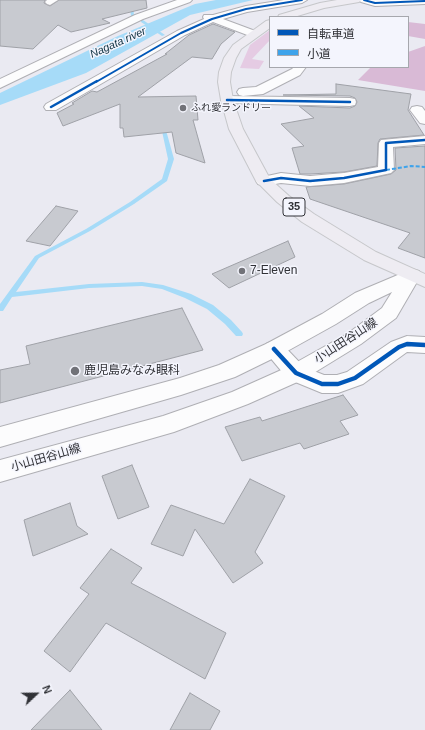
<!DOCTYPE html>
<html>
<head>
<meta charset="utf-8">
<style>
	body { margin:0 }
	#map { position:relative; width:425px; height:730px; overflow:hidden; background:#eaeaf2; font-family:Arial,"Noto Sans JP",sans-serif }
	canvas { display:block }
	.legend { position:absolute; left:269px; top:16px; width:140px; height:52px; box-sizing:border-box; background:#f4f5fd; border:1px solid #a6a7ad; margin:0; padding:5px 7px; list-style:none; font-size:12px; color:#303136 }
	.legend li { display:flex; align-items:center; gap:8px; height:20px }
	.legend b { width:20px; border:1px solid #a6a7ad }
	.north { position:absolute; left:16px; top:674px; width:40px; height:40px; -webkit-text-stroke:3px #f4f5fd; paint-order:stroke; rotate:68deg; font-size:11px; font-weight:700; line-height:16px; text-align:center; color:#303136 }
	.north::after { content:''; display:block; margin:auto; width:14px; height:18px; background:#303136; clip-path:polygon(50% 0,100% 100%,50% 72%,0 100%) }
</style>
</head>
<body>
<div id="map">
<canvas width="425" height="730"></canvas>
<ul class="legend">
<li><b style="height:5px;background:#0057b8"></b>自転車道</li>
<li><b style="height:5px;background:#3ea3eb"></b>小道</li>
</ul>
<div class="north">N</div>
</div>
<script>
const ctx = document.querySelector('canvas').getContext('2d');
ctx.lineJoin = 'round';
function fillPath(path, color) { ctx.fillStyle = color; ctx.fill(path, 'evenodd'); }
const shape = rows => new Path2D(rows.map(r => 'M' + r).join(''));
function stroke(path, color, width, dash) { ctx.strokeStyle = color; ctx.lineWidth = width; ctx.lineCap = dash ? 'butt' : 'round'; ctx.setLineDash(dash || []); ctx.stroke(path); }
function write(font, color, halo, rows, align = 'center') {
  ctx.font = font + ' Arial,"Noto Sans JP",sans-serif'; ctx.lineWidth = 3; ctx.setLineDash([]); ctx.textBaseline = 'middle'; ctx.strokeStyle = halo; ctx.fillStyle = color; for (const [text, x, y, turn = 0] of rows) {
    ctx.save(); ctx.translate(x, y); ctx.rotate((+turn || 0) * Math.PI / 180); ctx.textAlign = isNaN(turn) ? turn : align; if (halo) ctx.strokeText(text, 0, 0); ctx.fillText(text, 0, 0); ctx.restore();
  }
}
fillPath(shape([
	[270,30,270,40,252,59,264,61,259,69,240,68,250,45]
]), '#e5cbe3');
fillPath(shape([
	[408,22,425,24,425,39,408,36],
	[425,46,425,91,358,80,371,67,408,67,408,52]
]), '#d9bad6');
fillPath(shape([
	[216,0,253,0,190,15,86,73,0,105,0,93,118,36,195,4]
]), '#a6dbf8');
fillPath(shape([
	[129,0,133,0,134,17,131,16,129,0],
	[141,20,143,20,165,35,162,36,141,22,141,20],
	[160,122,164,123,174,159,167,181,134,204,90,231,39,258,16,292,89,284,142,282,163,285,191,294,213,305,231,320,242,332,243,334,242,336,236,336,225,324,207,309,185,298,162,289,142,286,89,288,12,297,3,311,0,311,0,304,35,256,86,229,130,202,162,179,168,159,160,122]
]), '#a6dbf8');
const building = shape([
	[0,0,45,0,44,3,50,6,59,0,146,0,147,8,102,19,110,23,71,32,58,25,33,49,0,46,0,0],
	[213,24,235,32,221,44,212,59,192,57,138,97,196,96,198,120,193,120,205,163,176,153,172,132,124,137,123,128,120,128,120,104,63,126,57,113,74,104,72,103,92,91,97,92,167,54,165,54,189,35,213,24],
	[336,84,411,94,408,110,424,135,380,139,378,143,377,166,344,172,310,174,300,174,292,148,304,146,281,124,314,118,299,106,350,108,355,106,357,102,355,98,350,96,283,95,336,94,336,84],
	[425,146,425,258,398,248,410,233,310,199,306,187,344,184,391,174,396,170,395,148,425,146],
	[56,206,78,211,50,246,26,241,56,206],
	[288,241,295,257,229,288,212,274,288,241],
	[182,308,203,350,0,403,0,370,30,364,26,346,182,308],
	[343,395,358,415,340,421,349,434,304,449,300,443,242,461,225,427,260,417,262,421,343,395],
	[132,465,149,507,118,519,102,476,132,465],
	[250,479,285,496,255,552,263,563,233,583,195,529,183,556,151,544,171,505,224,524,250,479],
	[70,503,77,526,88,534,33,556,24,520,70,503],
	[111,549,142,568,131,583,226,633,205,679,106,623,70,672,44,651,89,594,80,588,111,549],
	[70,690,102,730,31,730,70,690],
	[190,693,220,711,210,730,170,730,190,693]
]);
fillPath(building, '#c8cad0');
stroke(building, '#9fa1a7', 1);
const street = shape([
	[47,0,58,0,50,5,47,4,45,2,47,0],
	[177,0,192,0,190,2,143,19,0,88,0,79,135,15,177,0],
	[284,0,307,0,302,3,247,12,223,19,258,32,259,34,258,36,250,36,213,22,185,35,56,110,46,110,44,107,46,104,177,31,204,19,203,17,204,15,213,15,246,6,284,0],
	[359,0,425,0,425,4,375,6,361,2,359,0],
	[294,67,306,67,300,75,263,94,243,96,239,95,237,92,239,89,243,88,256,87,292,69,294,67],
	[227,96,350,98,355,99,356,102,355,105,350,106,222,103,221,100,222,97,227,96],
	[417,106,422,107,425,111,425,124,420,123,410,110,412,107,417,106],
	[425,136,425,144,393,147,394,170,391,173,344,183,310,186,281,183,264,186,258,184,256,181,258,178,281,173,310,176,344,173,378,167,379,143,381,140,425,136],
	[407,336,425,337,425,353,407,352,363,384,338,393,322,393,288,379,263,349,266,344,274,341,282,344,304,367,324,375,337,375,347,372,391,342,407,336]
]);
const secondary = shape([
	[412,269,419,271,421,275,396,318,361,344,304,379,248,404,174,432,0,482,0,460,163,416,232,392,288,367,347,334,382,308,392,292,369,303,336,324,282,354,235,377,181,395,0,447,0,427,180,378,219,365,266,344,322,314,355,293,412,269]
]);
const primary = shape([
	[337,0,361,0,359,2,324,8,294,17,278,17,279,15,320,3,337,0],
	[270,20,270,28,241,49,236,58,231,72,230,82,233,100,243,129,270,179,289,196,314,214,376,252,425,274,425,287,364,260,302,222,277,202,256,181,229,129,221,100,218,82,219,72,224,58,233,45,266,21,270,20]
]);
stroke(street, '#afafb4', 2);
stroke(secondary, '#afafb4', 2);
stroke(primary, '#c6c7ca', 2);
fillPath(street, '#fcfcfd');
fillPath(secondary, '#fcfcfd');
fillPath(primary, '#eeecf2');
stroke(shape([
	[386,170,411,166,425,167]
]), '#3ea3eb', 2, [4, 2]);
stroke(shape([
	[364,0,375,3,425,1],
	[96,82,181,33,212,19,246,9,302,0]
]), '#0057b8', 2);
stroke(shape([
	[227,100,350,102],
	[51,107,97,81],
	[264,181,281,178,310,181,344,178,386,170,386,143,425,140]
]), '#0057b8', 2.5);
stroke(shape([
	[274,349,296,373,322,384,338,384,355,378,399,347,407,344,425,345]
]), '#0057b8', 4.5);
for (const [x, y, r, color] of [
	[183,108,4,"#717278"],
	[242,271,4,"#717278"],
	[75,371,5,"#717278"]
]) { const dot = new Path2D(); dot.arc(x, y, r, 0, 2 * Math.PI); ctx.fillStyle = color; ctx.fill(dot); stroke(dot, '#f4f5fd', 1.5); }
write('10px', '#303136', '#f4f5fd', [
	["ふれ愛ランドリー",191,108]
], 'left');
write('italic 11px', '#0b2f3f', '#f4f5fd', [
	["Nagata river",118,43,-24]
]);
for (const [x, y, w] of [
	[294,207,22]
]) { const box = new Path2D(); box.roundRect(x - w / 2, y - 9, w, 18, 3); ctx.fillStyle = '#f4f5fd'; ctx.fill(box); stroke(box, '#303136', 1); }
write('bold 11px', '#303136', null, [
	["35",294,207]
]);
write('12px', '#303136', '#f4f5fd', [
	["7-Eleven",250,271],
	["鹿児島みなみ眼科",84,371]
], 'left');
write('12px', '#303136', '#f4f5fd', [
	["小山田谷山線",346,341,-33],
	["小山田谷山線",46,458,-16]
]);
</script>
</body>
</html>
